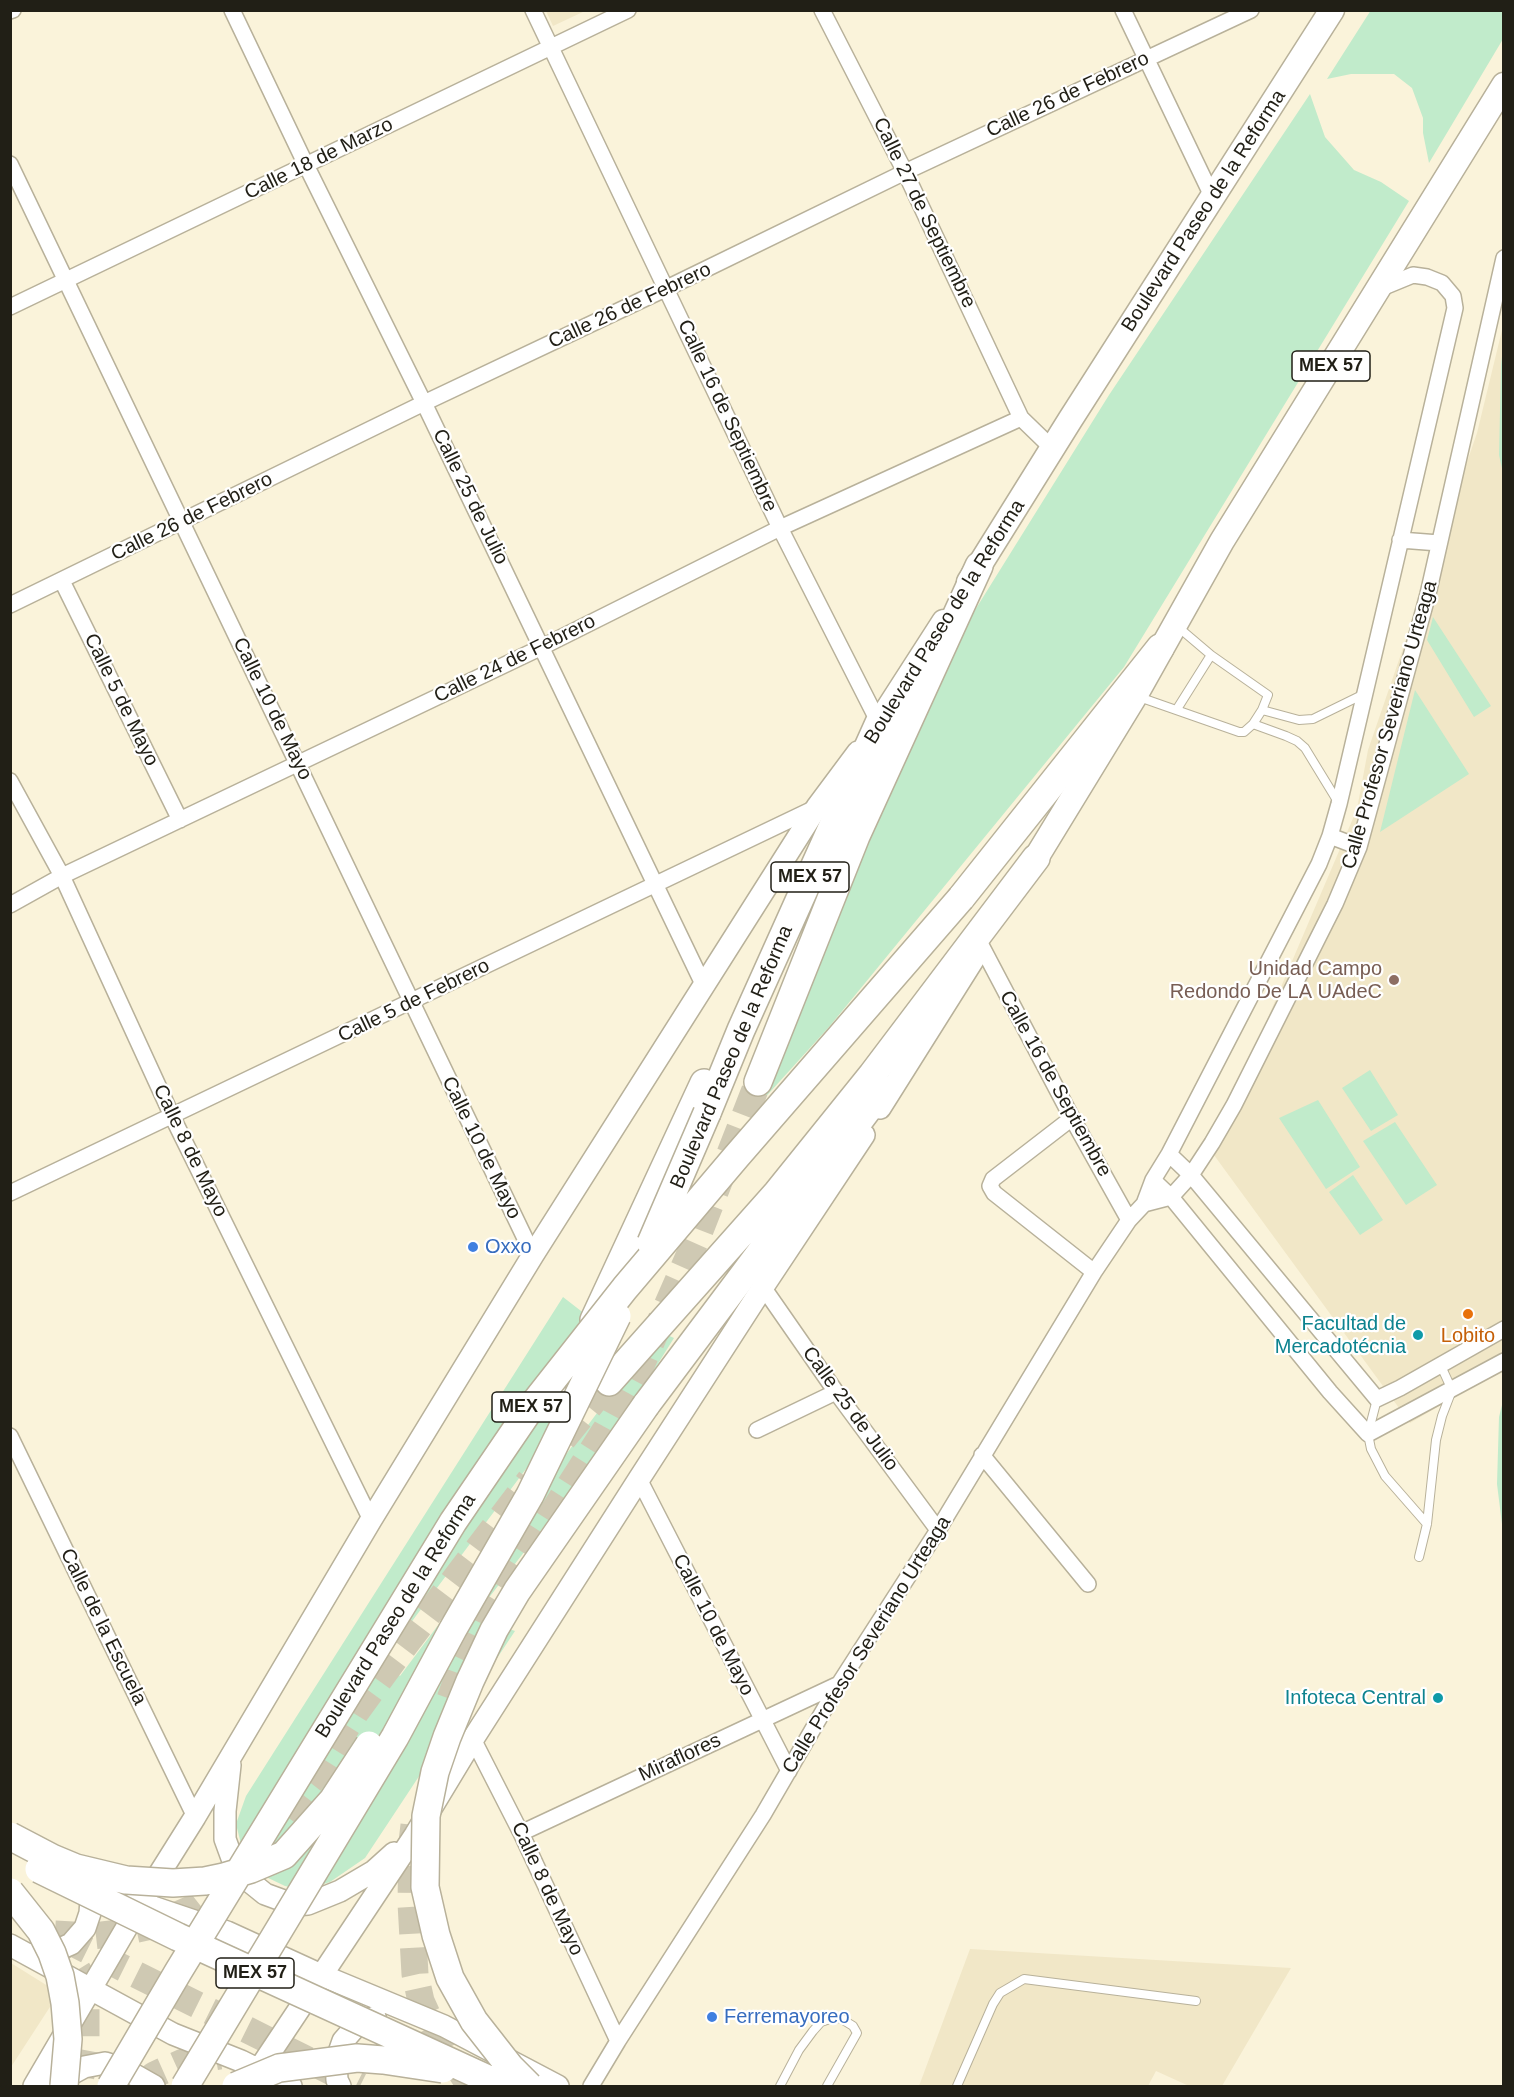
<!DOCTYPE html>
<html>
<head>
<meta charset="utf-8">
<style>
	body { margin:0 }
	#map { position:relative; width:1514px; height:2097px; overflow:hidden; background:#faf3da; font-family:Helvetica,sans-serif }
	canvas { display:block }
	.frame { position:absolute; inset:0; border:12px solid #211f16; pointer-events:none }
</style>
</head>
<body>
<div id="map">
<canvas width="1514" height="2097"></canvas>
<div class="frame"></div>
</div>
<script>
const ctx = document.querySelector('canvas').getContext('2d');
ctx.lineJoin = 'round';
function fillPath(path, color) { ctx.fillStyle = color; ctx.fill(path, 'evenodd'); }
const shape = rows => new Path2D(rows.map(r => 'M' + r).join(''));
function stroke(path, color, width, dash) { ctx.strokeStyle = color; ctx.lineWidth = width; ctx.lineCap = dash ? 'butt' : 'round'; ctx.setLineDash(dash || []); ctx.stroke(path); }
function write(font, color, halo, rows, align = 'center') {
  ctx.font = font + ' Helvetica,sans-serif'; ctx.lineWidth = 4.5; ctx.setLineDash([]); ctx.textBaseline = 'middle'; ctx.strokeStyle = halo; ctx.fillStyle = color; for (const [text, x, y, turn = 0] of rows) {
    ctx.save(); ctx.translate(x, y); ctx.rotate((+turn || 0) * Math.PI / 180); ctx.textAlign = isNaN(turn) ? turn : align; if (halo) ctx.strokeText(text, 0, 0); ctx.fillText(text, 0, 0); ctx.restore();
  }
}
fillPath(shape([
	[546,11,585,11,553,26],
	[1503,326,1503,1369,1410,1423,1211,1151,1357,809,1368,750,1477,433],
	[970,1949,1291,1968,1222,2086,1189,2086,1156,2071,1148,2086,919,2086],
	[11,1963,59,1993,11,2067]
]), '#f1e7c7');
fillPath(shape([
	[1371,10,1503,11,1503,39,1429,163,1423,133,1423,118,1412,88,1394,74,1351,74,1327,79],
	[1310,94,1325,137,1354,170,1381,182,1409,201,1124,667,829,1027,751,1113,858,841,952,647,1109,395],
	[1503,348,1504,473,1503,473,1499,455,1501,365],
	[1433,617,1491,706,1474,717,1427,640],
	[1415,690,1469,774,1380,832],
	[1370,1070,1398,1115,1371,1131,1342,1088],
	[1318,1100,1360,1167,1326,1189,1279,1118],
	[1395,1122,1437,1185,1406,1205,1363,1141],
	[1353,1175,1383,1220,1360,1235,1329,1192],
	[563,1297,621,1342,383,1660,400,1676,600,1409,663,1333,674,1338,609,1442,474,1617,515,1631,365,1858,330,1882,304,1890,285,1886,264,1876,241,1844,236,1824,246,1796],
	[1503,1401,1503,1532,1497,1484,1499,1417]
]), '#c1ebcb');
stroke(shape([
	[563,1439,609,1382],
	[450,1699,464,1661,482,1623,606,1429,642,1363,699,1233,758,1082],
	[285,1815,319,1771,356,1712,393,1661,530,1480],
	[414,1825,412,1842,411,1903,415,1974,421,2001,435,2032,470,2086],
	[55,1934,93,1936,119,1933,151,1926,191,1909,229,1879,236,1871],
	[56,1935,82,1977,86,2003,86,2049,79,2086],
	[63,1938,360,2086],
	[141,2086,154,2075,183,2062,220,2056]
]), '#cfc9b3', 27, [27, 14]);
const lane = shape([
	[1178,627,1211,655],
	[1139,697,1239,732,1244,732,1253,724,1262,710,1268,695,1211,655,1177,709],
	[1262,710,1299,720,1313,719,1364,694],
	[1253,724,1286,736,1297,741,1305,748,1338,802],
	[1377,1399,1368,1434,1371,1449,1385,1476,1427,1524],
	[1419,1557,1427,1524,1436,1440,1442,1416,1452,1390,1441,1366],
	[780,2086,799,2050,813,2031,821,2022,830,2019,840,2018,853,2026,857,2033,827,2086],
	[957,2086,993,2004,1000,1993,1024,1979,1196,2001]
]);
const street = shape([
	[232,10,306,165,424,403,704,986],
	[533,10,780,528,879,723],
	[822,10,905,172,1021,418,1052,448],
	[1123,10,1213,198],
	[10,11,13,10],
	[10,164,533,1255],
	[10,307,628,10],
	[1400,540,1439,543],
	[62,581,180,820],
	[10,605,424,403,667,288,905,172,1251,10],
	[10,781,62,876,172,1116,371,1520],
	[1330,836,1359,847],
	[10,905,62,876,542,647,780,528,1021,418],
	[982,947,1072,1118,1129,1220],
	[1072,1118,993,1179,990,1186,994,1193,1094,1272],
	[1169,1154,1191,1175,1377,1399,1400,1388,1504,1329],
	[1153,1180,1171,1197,1330,1392,1368,1434,1504,1361],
	[10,1193,817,807],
	[1144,1204,1171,1197,1191,1175,1212,1143,1234,1105,1335,904,1359,847,1428,594,1504,258],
	[763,1287,836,1392,938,1530],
	[757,1430,836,1392],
	[10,1436,195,1817],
	[982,1455,1088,1584],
	[639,1479,789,1771],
	[473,1739,521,1833,618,2041],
	[521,1833,839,1684],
	[591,2086,618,2041,763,1815,839,1684,938,1530,1094,1272,1129,1220,1144,1204,1153,1180,1169,1154,1319,864,1330,836,1339,804,1455,308,1453,296,1442,283,1427,277,1413,275,1379,289]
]);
const secondary = shape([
	[880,1108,975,957],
	[230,1765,225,1811,225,1839,233,1861,244,1877,265,1894,295,1905,308,1904,340,1891,374,1871,394,1853],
	[94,1880,141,1903,227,1932,321,1975,444,2026,558,2086],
	[10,1945,173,2034,241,2061,291,2086],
	[36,1953,53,1952,71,1944,85,1928,90,1913,91,1899,85,1884],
	[250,2083,415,1835,473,1739,639,1479,763,1287,864,1135],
	[53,2084,84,2067,105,2063,124,2069,154,2086],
	[34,2086,141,1903,195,1817,371,1520,533,1255,817,807,858,752],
	[340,2086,337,2080,336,2061,343,2041,357,2025,375,2017]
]);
const primary = shape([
	[969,582,1070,420,1332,10],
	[879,723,944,622],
	[1036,858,1135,696,1222,541,1504,85]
]);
const highway = shape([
	[961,898,1160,648],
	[758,1082,856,836,979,566],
	[707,1113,741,1030,879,723],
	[594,1320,704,1083],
	[609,1382,777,1193,872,1075,1036,858],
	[555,1405,577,1357],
	[646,1405,883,1089]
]);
stroke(lane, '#b8b19a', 10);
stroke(street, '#b8b19a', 18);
stroke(secondary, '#b8b19a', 24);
stroke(primary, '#b8b19a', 27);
stroke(highway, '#b8b19a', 30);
stroke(lane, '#fff', 8);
stroke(street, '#fff', 15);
stroke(secondary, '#fff', 21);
stroke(primary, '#fff', 24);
stroke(highway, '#fff', 27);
const highwayBridge = shape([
	[651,1243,707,1113],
	[10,1836,52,1858,76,1868,126,1880,173,1883,205,1881,224,1877,251,1869,284,1855,333,1800,369,1745],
	[39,1869,178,1937,503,2086],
	[10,1892,41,1931,52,1953,60,1976,65,2003,68,2039,64,2086],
	[111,2086,178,1972,453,1522,532,1406,625,1288,736,1157,961,898],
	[185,2086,395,1737,453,1629,530,1495,617,1316],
	[236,2086,279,2068,357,2058,383,2060,443,2069],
	[529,2086,510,2067,474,2021,450,1978,436,1935,425,1887,426,1816,435,1772,447,1737,470,1681,494,1630,517,1591,646,1405]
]);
stroke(highwayBridge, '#b8b19a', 30, []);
stroke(highwayBridge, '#fff', 27);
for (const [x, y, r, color] of [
	[1394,980,6,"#8d6e63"],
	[473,1247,6,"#3f7fe0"],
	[1468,1314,6,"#e8710a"],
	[1418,1335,6,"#0f9aa8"],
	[1438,1698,6,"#0f9aa8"],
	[712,2017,6,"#3f7fe0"]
]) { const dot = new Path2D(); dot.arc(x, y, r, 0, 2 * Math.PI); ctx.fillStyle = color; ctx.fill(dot); stroke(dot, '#fff', 2); }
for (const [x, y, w] of [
	[1331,366,78],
	[810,877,78],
	[531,1407,78],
	[255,1973,78]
]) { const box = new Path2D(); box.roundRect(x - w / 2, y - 15, w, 30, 4.5); ctx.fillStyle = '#fff'; ctx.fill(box); stroke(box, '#211f16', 1.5); }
write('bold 18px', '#211f16', null, [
	["MEX 57",1331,366],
	["MEX 57",810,877],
	["MEX 57",531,1407],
	["MEX 57",255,1973]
]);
write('20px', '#211f16', '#fff', [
	["Calle 26 de Febrero",1068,95,-25],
	["Calle 18 de Marzo",319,159,-26],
	["Boulevard Paseo de la Reforma",1204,211,-57],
	["Calle 27 de Septiembre",924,213,64],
	["Calle 26 de Febrero",630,306,-25],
	["Calle 16 de Septiembre",727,416,65],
	["Calle 25 de Julio",470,497,64],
	["Calle 26 de Febrero",192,517,-26],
	["Boulevard Paseo de la Reforma",945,622,-58],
	["Calle 24 de Febrero",515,659,-26],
	["Calle 5 de Mayo",121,700,64],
	["Calle 10 de Mayo",272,709,64],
	["Calle Profesor Severiano Urteaga",1390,725,-74],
	["Calle 5 de Febrero",414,1001,-26],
	["Boulevard Paseo de la Reforma",732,1057,-67],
	["Calle 16 de Septiembre",1055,1084,61],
	["Calle 10 de Mayo",481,1148,64],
	["Calle 8 de Mayo",190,1151,64],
	["Calle 25 de Julio",850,1409,54],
	["Boulevard Paseo de la Reforma",396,1616,-58],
	["Calle 10 de Mayo",713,1625,63],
	["Calle de la Escuela",103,1627,64],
	["Calle Profesor Severiano Urteaga",867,1645,-58],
	["Miraflores",680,1758,-25],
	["Calle 8 de Mayo",547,1889,65]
]);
write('20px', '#785e54', '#fff', [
	["Unidad Campo",1382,969],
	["Redondo De LA UAdeC",1382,992]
], 'right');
write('20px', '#366cbe', '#fff', [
	["Oxxo",485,1247],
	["Ferremayoreo",724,2017]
], 'left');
write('20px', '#0d838f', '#fff', [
	["Facultad de",1406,1324],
	["Mercadotécnia",1406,1347],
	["Infoteca Central",1426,1698]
], 'right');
write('20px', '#c56008', '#fff', [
	["Lobito",1468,1336]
]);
</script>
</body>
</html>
